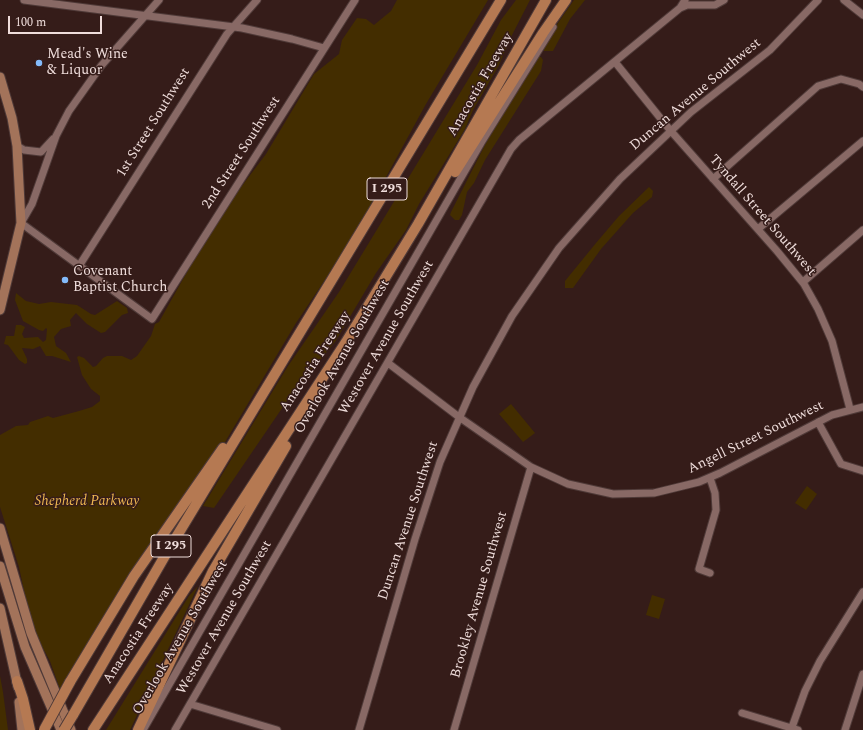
<!DOCTYPE html>
<html>
<head>
<meta charset="utf-8">
<style>
	body { margin:0 }
	#map { position:relative; width:863px; height:730px; overflow:hidden; background:#351c19; font-family:Spectral,serif }
	canvas { display:block }
	.scale { position:absolute; left:8px; top:16px; width:94px; height:18px; box-sizing:border-box; border:2px solid #efdddb; border-top:0; padding-left:5px; font-size:12px; line-height:14px; white-space:nowrap; color:#efdddb; -webkit-text-stroke:3px #351c19; paint-order:stroke }
</style>
</head>
<body>
<div id="map">
<canvas width="863" height="730"></canvas>
<div class="scale">100 m</div>
</div>
<script>
const ctx = document.querySelector('canvas').getContext('2d');
ctx.lineJoin = 'round';
function fillPath(path, color) { ctx.fillStyle = color; ctx.fill(path, 'evenodd'); }
const shape = rows => new Path2D(rows.map(r => 'M' + r).join(''));
function stroke(path, color, width, dash) { ctx.strokeStyle = color; ctx.lineWidth = width; ctx.lineCap = dash ? 'butt' : 'round'; ctx.setLineDash(dash || []); ctx.stroke(path); }
function write(font, color, halo, rows, align = 'center') {
  ctx.font = font + ' Spectral,serif'; ctx.lineWidth = 3; ctx.setLineDash([]); ctx.textBaseline = 'middle'; ctx.strokeStyle = halo; ctx.fillStyle = color; for (const [text, x, y, turn = 0] of rows) {
    ctx.save(); ctx.translate(x, y); ctx.rotate((+turn || 0) * Math.PI / 180); ctx.textAlign = isNaN(turn) ? turn : align; if (halo) ctx.strokeText(text, 0, 0); ctx.fillText(text, 0, 0); ctx.restore();
  }
}
fillPath(shape([
	[397,0,488,0,426,104,351,241,296,323,194,494,180,511,68,696,67,694,62,695,50,661,32,628,19,567,0,507,0,435,16,426,28,425,30,422,48,416,53,418,79,411,92,407,100,401,100,396,91,389,82,375,77,357,79,356,84,358,93,367,96,366,103,358,107,356,122,356,131,360,137,356,151,336,155,324,159,322,192,263,232,199,266,154,314,74,339,54,342,40,357,18,366,19,374,25,391,11],
	[516,0,530,0,510,39,499,65,473,110,465,129,419,204,406,230,376,273,335,342,289,398,214,508,203,506,288,366,339,292,477,65,501,20],
	[574,0,585,0,570,19,553,51,544,51,544,48,558,23],
	[538,57,541,57,543,60,541,71,485,160,474,183,467,192,462,215,459,220,455,220,450,215,451,212,487,141],
	[649,187,653,191,652,197,633,213,601,249,573,288,565,288,565,281,596,243,619,216],
	[16,293,26,301,39,304,51,302,77,305,91,314,95,315,117,301,127,308,128,313,122,315,105,332,101,333,87,324,76,313,70,320,71,326,61,329,54,337,56,346,66,353,71,362,52,356,46,356,40,346,33,349,22,348,27,359,27,363,25,364,19,360,8,345,4,344,6,336,14,336,16,325,21,325,25,327,22,334,24,338,38,337,43,342,46,340,47,329,46,328,43,331,39,330,23,321,15,300],
	[511,404,535,433,523,442,499,414],
	[807,486,817,494,806,510,795,503],
	[198,586,130,730,106,730,189,596],
	[652,595,665,599,659,619,646,615],
	[0,676,3,692,8,730,0,730]
]), '#432d00');
const minor = shape([
	[24,0,242,28,292,39,324,48],
	[159,0,101,66,69,111,56,136,32,204,21,223,152,319,355,0],
	[685,0,680,8,687,5,715,5,724,0],
	[844,0,863,15],
	[615,62,670,130,777,251,804,284,818,309,832,341,850,409],
	[17,146,24,150,41,152,53,139],
	[713,179,818,86,841,79,859,84,863,87],
	[758,229,863,141],
	[79,266,227,34,257,0],
	[803,282,863,230],
	[388,363,459,417,531,467,568,484,613,494,654,493,699,482,720,473,832,415,863,407],
	[818,422,841,464,863,471],
	[710,478,715,493,716,510,699,569,710,573],
	[190,704,277,730],
	[742,713,798,730],
	[143,730,481,143,553,27],
	[175,730,511,149,519,140,680,8],
	[359,730,415,539,440,462,473,387,512,316,559,248,620,179,691,112,770,50,818,0],
	[454,730,531,467],
	[791,730,805,691,820,661,863,592],
	[845,730,863,674]
]);
const major = shape([
	[0,77,12,118,17,146,21,223,0,310],
	[0,528,31,633,71,730],
	[0,566,25,647,61,730],
	[0,608,18,687],
	[19,702,22,730]
]);
const highway = shape([
	[455,172,543,33,566,0],
	[17,681,23,699,30,730],
	[70,682,134,576,223,448],
	[73,715,166,554,501,0],
	[93,730,346,342,418,224,546,0],
	[138,730,213,571,286,446]
]);
stroke(minor, '#4f3a38', 9);
stroke(major, '#4f3a38', 11);
stroke(highway, '#4f3a38', 12);
stroke(minor, '#886965', 7);
stroke(major, '#a3735a', 9);
stroke(highway, '#b57952', 10);
const highwayBridge = shape([
	[44,730,70,682],
	[64,730,73,715]
]);
stroke(highwayBridge, '#4f3a38', 12, []);
stroke(highwayBridge, '#b57952', 10);
for (const [x, y, r, color] of [
	[39,63,4,"#84bbfb"],
	[65,280,4,"#84bbfb"]
]) { const dot = new Path2D(); dot.arc(x, y, r, 0, 2 * Math.PI); ctx.fillStyle = color; ctx.fill(dot); stroke(dot, '#351c19', 1.5); }
for (const [x, y, w] of [
	[387,189,40],
	[171,546,40]
]) { const box = new Path2D(); box.roundRect(x - w / 2, y - 11, w, 22, 3); ctx.fillStyle = '#351c19'; ctx.fill(box); stroke(box, '#efdddb', 1); }
write('bold 13px', '#efdddb', null, [
	["I 295",387,189],
	["I 295",171,546]
]);
write('14px', '#efdddb', '#351c19', [
	["Mead's Wine",47,55],
	["& Liquor",47,71],
	["Covenant",73,272],
	["Baptist Church",73,288]
], 'left');
write('14px', '#efdddb', '#351c19', [
	["Anacostia Freeway",481,85,-60],
	["Duncan Avenue Southwest",696,95,-40],
	["1st Street Southwest",154,123,-58],
	["2nd Street Southwest",242,153,-57],
	["Tyndall Street Southwest",762,216,49],
	["Westover Avenue Southwest",387,338,-60],
	["Overlook Avenue Southwest",343,357,-60],
	["Anacostia Freeway",316,362,-57],
	["Angell Street Southwest",756,438,-26],
	["Duncan Avenue Southwest",409,521,-72],
	["Brookley Avenue Southwest",480,595,-74],
	["Westover Avenue Southwest",225,618,-60],
	["Anacostia Freeway",139,634,-57],
	["Overlook Avenue Southwest",181,638,-60]
]);
write('italic 14px', '#edb650', '#351c19', [
	["Shepherd Parkway",87,502]
]);
</script>
</body>
</html>
